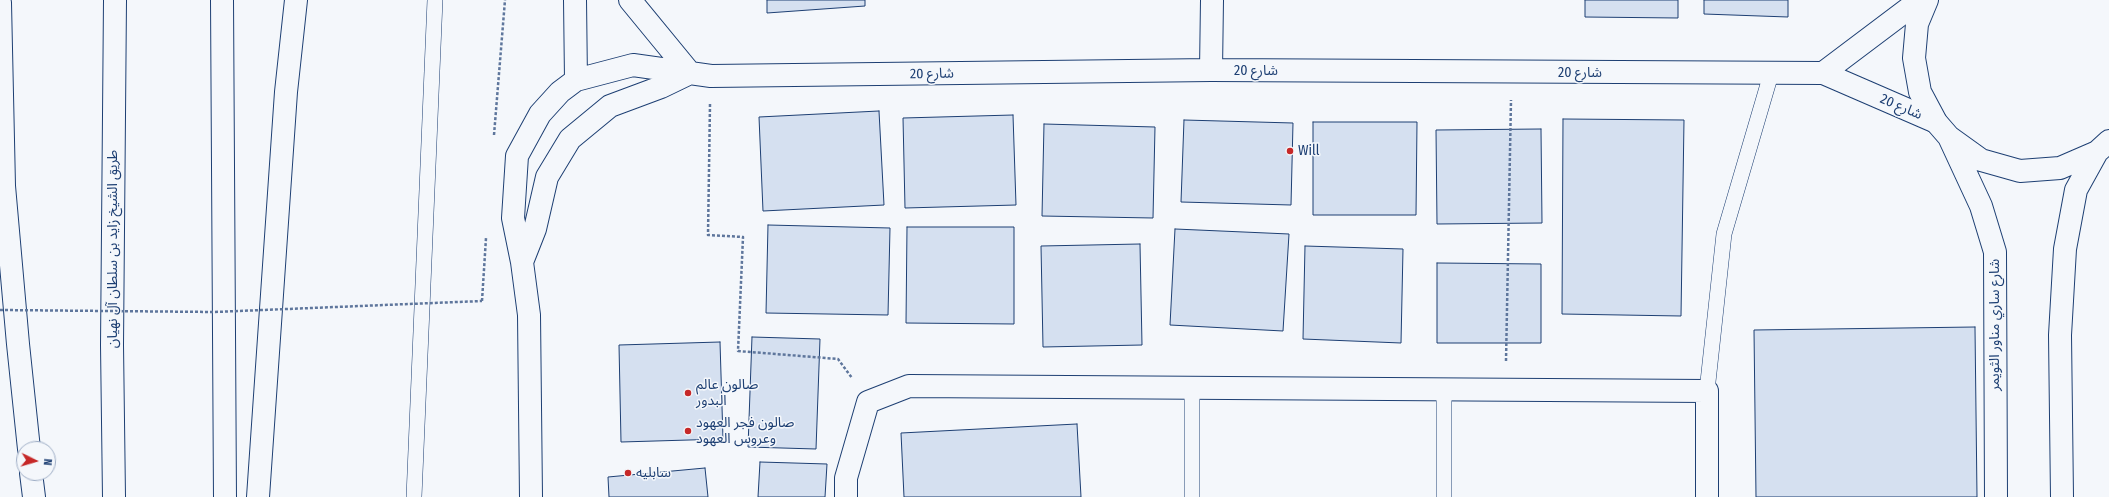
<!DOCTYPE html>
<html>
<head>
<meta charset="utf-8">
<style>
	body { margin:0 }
	#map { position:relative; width:2109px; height:497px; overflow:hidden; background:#f4f7fb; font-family:"Fira Sans Condensed",sans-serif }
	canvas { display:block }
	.north { position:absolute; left:16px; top:441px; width:40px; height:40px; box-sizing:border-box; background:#f4f7fb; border:1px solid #9eadc5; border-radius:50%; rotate:95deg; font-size:11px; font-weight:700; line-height:16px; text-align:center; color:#1d3f73 }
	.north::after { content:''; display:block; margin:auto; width:14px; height:18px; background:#c62828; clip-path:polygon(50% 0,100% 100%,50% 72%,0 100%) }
</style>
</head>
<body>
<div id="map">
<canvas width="2109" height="497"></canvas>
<div class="north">N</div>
</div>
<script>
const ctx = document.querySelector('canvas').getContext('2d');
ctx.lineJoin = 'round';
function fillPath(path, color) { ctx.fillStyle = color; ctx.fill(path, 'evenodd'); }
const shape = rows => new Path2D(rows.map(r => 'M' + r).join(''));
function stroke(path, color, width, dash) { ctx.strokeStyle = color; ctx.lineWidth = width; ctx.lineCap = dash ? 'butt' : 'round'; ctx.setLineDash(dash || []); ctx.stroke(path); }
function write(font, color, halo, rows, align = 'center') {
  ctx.font = font + ' "Fira Sans Condensed","Noto Sans Arabic",sans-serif'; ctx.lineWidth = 3; ctx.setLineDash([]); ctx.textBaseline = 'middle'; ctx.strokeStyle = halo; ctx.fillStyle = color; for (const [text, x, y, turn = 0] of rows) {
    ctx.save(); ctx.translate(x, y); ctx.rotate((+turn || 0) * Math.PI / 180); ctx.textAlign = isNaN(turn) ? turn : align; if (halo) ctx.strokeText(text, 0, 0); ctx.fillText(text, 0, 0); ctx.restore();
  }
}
const building = shape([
	[767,0,865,0,865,6,767,13,767,0],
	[1585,0,1678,0,1678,18,1585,17,1585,0],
	[1704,0,1788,0,1788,17,1704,14,1704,0],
	[879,111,884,205,763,211,759,117,879,111],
	[1013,115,1016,205,905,208,903,118,1013,115],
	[1563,119,1684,120,1681,316,1562,314,1563,119],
	[1184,120,1293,123,1291,205,1181,202,1184,120],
	[1313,122,1417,122,1416,215,1313,215,1313,122],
	[1044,124,1155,127,1153,218,1042,216,1044,124],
	[1541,129,1542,223,1437,224,1436,130,1541,129],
	[768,225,890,228,888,315,766,313,768,225],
	[907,227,1014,227,1014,324,906,323,907,227],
	[1175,229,1289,234,1283,331,1170,325,1175,229],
	[1140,244,1142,345,1043,347,1041,246,1140,244],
	[1305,246,1403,249,1401,343,1303,339,1305,246],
	[1437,263,1541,264,1541,343,1437,343,1437,263],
	[1975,327,1977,497,1756,497,1754,330,1975,327],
	[752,337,820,339,816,449,748,447,752,337],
	[720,342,723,439,621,442,619,345,720,342],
	[1077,424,1081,497,904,497,901,433,1077,424],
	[760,462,827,464,825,497,758,497,760,462],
	[705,468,708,497,609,497,608,477,705,468]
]);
fillPath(building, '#d5e0f0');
stroke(building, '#1d3f73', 1);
const service = shape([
	[1192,388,1192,497],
	[1707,391,1724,234,1771,74],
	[414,497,435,0],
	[1444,497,1444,389]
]);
const minor = shape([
	[575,0,576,80],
	[630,0,690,73],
	[1211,70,1212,0],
	[1823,73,1920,0],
	[522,262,535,229,547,177,570,139,610,106,661,87,690,73],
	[531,497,529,315,522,262,513,218,517,156,540,114,560,92,576,80,633,65,711,76,1211,70,1823,73,1936,122],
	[846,497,846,478,868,402,909,386,1707,391,1707,497]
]);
const tertiary = shape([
	[1927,0,1917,24,1914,58,1920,92,1936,122,1949,137,1981,160,2020,171,2060,168,2097,152,2109,141],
	[1949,137,1981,206,1995,252,1996,497],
	[2062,497,2060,335,2065,249,2076,190,2097,152]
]);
const motorway = shape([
	[222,0,225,497],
	[0,3,4,186,18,344,29,449],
	[31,473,34,497],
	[114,497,112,345,115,0],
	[258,497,286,92,296,0]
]);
stroke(service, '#1d3f73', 16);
stroke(minor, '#1d3f73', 24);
stroke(tertiary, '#1d3f73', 24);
stroke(motorway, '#1d3f73', 24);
stroke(shape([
	[710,104,708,235,743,237,738,351,838,359,852,378],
	[494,135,505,0],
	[482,301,486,238],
	[1506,361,1511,100]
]), '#5e769c', 2.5, [3, 2]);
stroke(service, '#f4f7fb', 15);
stroke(minor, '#f4f7fb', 22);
stroke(tertiary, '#f4f7fb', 22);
stroke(motorway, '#f4f7fb', 22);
stroke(shape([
	[0,310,214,312,482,301]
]), '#5e769c', 2.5, [3, 2]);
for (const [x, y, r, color] of [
	[1290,151,4,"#c62828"],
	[688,393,4,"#c62828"],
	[688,431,4,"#c62828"],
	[628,473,4,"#c62828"]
]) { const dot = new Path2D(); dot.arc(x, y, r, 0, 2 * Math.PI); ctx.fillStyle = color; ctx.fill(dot); stroke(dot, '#f4f7fb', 1.5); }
write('14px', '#1d3f73', '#f4f7fb', [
	["شارع 20",1256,71],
	["شارع 20",1580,73],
	["شارع 20",932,74,-1],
	["شارع 20",1901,107,23],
	["طريق الشيخ زايد بن سلطان آل نهيان",113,249,-90],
	["شارع ساري مناور الثويمر",1995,325,-90]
]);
write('14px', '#1d3f73', '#f4f7fb', [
	["Will",1298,151],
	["صالون عالم",696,385],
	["البدور",696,401],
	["صالون فجر العهود",696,423],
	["وعروس العهود",696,439],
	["سابليه",636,473]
], 'left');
</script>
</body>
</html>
